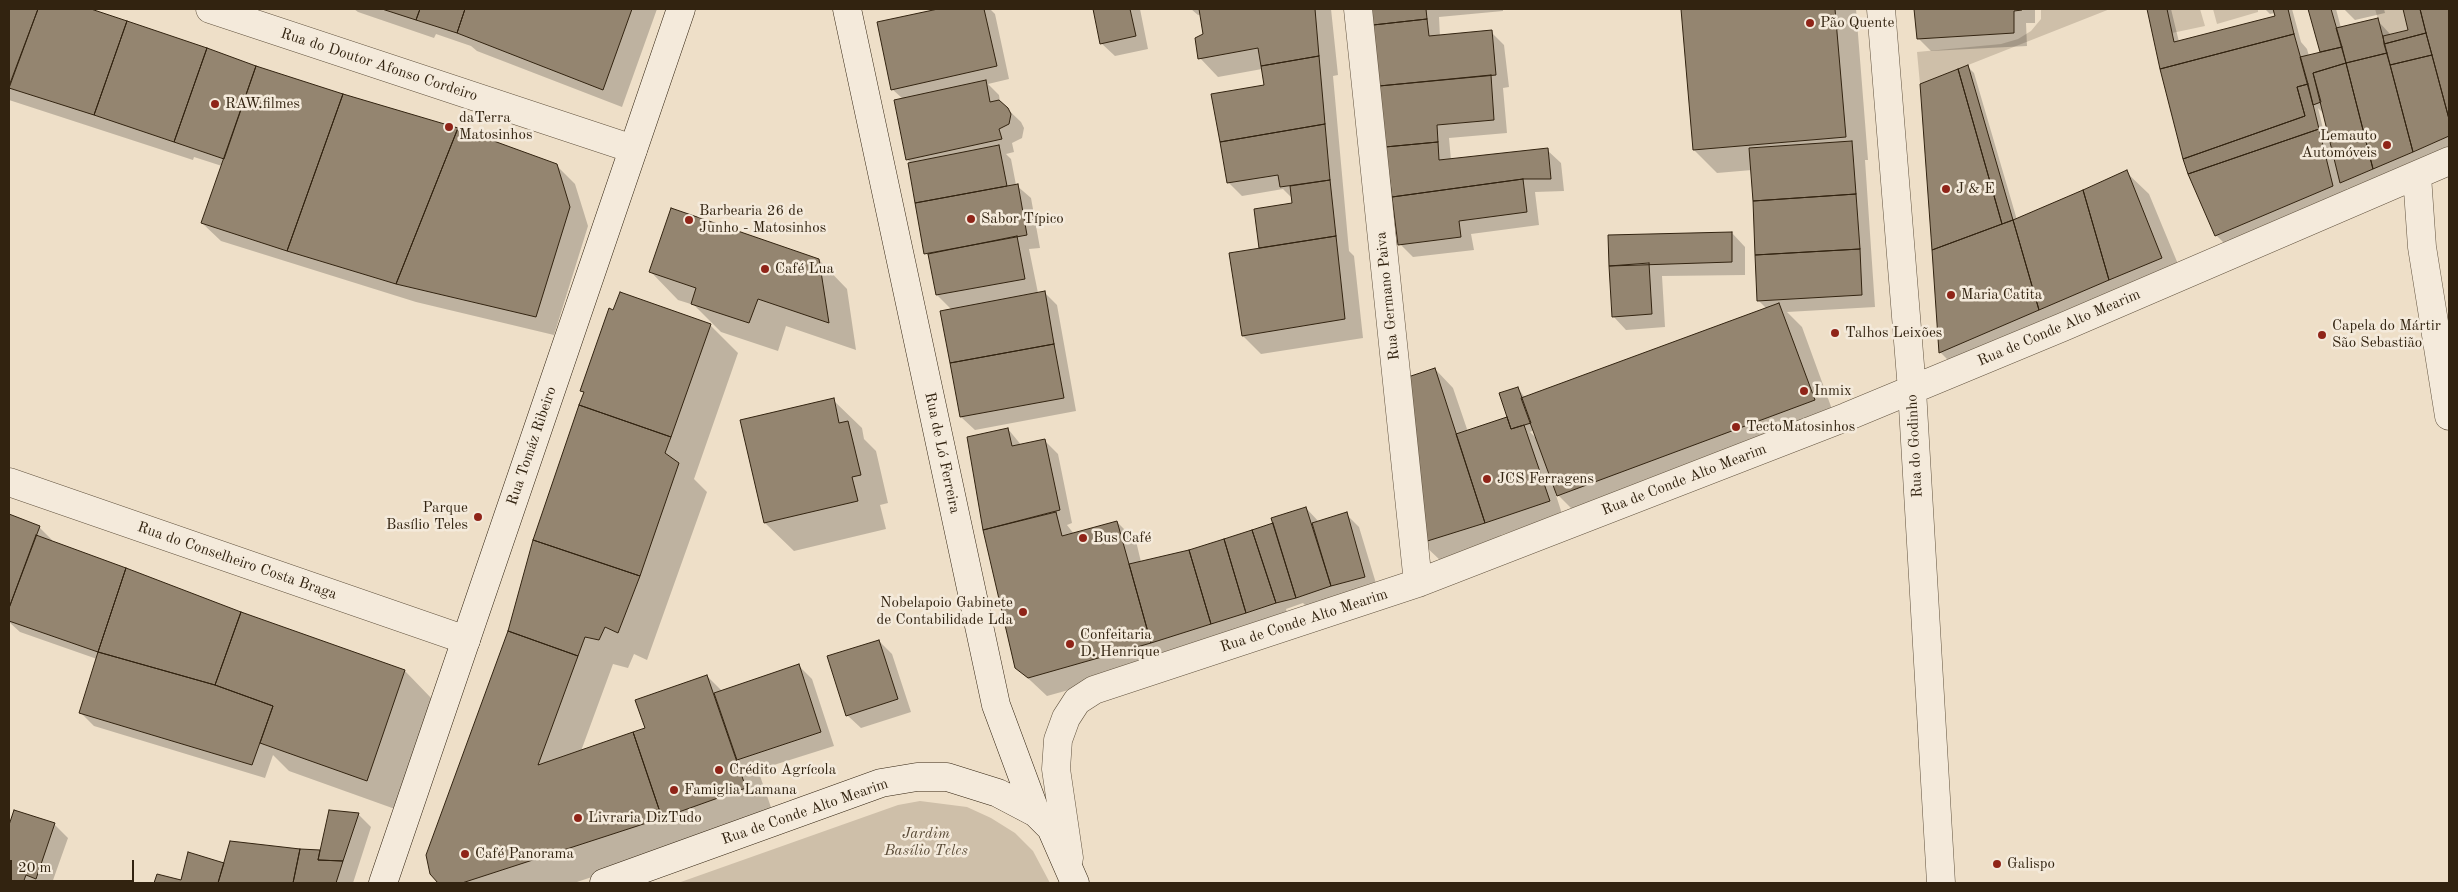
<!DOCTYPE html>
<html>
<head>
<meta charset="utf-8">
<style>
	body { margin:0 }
	#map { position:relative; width:2458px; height:892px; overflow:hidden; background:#eedfc8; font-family:"Old Standard TT",serif }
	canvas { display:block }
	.frame { position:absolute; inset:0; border:10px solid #322310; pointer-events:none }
	.scale { position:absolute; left:10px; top:860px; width:124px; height:22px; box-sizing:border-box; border:2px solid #322310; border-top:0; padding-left:6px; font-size:15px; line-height:18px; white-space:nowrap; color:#322310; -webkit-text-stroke:4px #f4eadb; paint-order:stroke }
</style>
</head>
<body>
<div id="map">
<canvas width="2458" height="892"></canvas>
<div class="frame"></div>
<div class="scale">20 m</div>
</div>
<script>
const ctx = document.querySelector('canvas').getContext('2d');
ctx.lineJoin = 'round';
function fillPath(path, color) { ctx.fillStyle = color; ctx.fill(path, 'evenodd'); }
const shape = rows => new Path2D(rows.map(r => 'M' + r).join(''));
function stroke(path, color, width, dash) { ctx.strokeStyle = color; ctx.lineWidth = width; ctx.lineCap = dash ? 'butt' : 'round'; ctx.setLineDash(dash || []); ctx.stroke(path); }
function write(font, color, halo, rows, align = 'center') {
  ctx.font = font + ' "Old Standard TT",serif'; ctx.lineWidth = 5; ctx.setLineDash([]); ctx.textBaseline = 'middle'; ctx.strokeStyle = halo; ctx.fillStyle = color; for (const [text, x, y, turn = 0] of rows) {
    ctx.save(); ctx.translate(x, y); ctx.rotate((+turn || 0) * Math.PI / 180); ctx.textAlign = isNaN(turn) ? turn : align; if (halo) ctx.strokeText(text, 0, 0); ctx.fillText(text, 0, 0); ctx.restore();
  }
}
fillPath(shape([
	[2041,9,2110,9,1920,84,1917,52,2001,44,2018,39,2031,31,2041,19],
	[2167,9,2200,9,2205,26,2172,33],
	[2213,9,2258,9,2258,12,2217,24],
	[2375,9,2403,9,2408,30,2383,36],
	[920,801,967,807,991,818,1015,833,1033,851,1050,883,678,883,898,805]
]), '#cebfa9');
fillPath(shape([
	[9,9,88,9,255,67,458,129,556,165,575,184,588,226,554,335,416,302,221,241,202,223,222,166,194,157,193,160,9,100],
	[354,9,657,9,622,107,477,51,471,46,436,34,434,38,358,12],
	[943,9,990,9,995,14,1009,79,988,84,999,95,1000,102,1021,122,1024,128,1022,138,1012,143,1014,152,1006,154,1011,159,1016,185,1031,198,1040,248,1029,249,1038,293,1044,292,1057,305,1076,411,975,430,961,417,942,312,952,310,937,295,930,258,926,253,909,164,911,163,907,159,903,99,892,89,878,23],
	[1094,9,1140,9,1148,49,1115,56,1101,43],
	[1191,9,1331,9,1338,75,1333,76,1349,251,1354,256,1363,338,1261,354,1243,336,1262,249,1260,247,1294,204,1293,199,1283,189,1242,196,1229,183,1213,95,1265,86,1262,69,1218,77,1200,58,1205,34,1202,14,1198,15],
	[1373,9,1503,9,1503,11,1439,17,1440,37,1491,32,1504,45,1509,87,1503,88,1507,133,1449,138,1451,160,1547,150,1561,163,1564,191,1535,192,1539,225,1471,234,1474,250,1413,257,1400,244],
	[1682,9,1856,9,1868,160,1865,160,1875,307,1787,312,1802,327,1837,423,1581,518,1555,492,1562,514,1501,535,1503,542,1441,561,1422,543,1435,369,1453,388,1468,432,1506,419,1510,422,1518,388,1525,398,1767,309,1758,300,1752,170,1717,173,1694,150],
	[1534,430,1538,440,1530,432],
	[1916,9,2035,9,2035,23,2026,23,2027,46,1931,51,1918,38],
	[2148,9,2171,9,2179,42,2276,17,2275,13,2270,14,2265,9,2292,9,2301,42,2307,49,2309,56,2321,53,2310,9,2336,9,2341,28,2377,20,2391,35,2410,31,2404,9,2449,9,2449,155,2354,195,2347,188,2351,204,2235,254,2216,235,2161,69],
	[2318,108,2325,115,2332,144,2325,137],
	[2344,9,2384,9,2385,13,2355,20],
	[1967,66,1974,73,2017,220,2126,172,2149,194,2185,281,1959,371,1940,352,1921,84],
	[1732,233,1745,247,1745,275,1662,276,1665,327,1626,330,1613,316,1609,237],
	[819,260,847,289,856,350,786,326,778,351,721,332,694,305,678,300,650,271],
	[710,325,738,353,694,479,707,492,647,660,634,654,628,668,613,664,581,751,647,729,707,676,722,691,799,666,812,679,834,746,758,770,774,816,574,883,440,883,431,873,585,394,581,390],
	[833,400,862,428,864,439,876,451,888,503,880,505,886,529,794,551,765,523,742,421],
	[1008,429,1022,446,1045,441,1058,454,1072,523,1067,525,1074,534,1117,522,1136,541,1141,562,1189,551,1274,524,1306,508,1319,522,1346,514,1359,527,1378,590,1310,610,1303,603,1286,609,1288,617,1169,662,1047,696,1016,667,984,530,968,438],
	[9,515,39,527,52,540,51,542,241,613,405,671,433,700,395,809,289,771,273,755,265,778,94,726,81,713,97,659,20,632,9,622],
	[879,641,892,654,911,712,861,728,847,715],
	[15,811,54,824,68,838,52,883,9,883,9,829],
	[358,814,371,827,353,883,156,883,158,875,182,882,225,865,231,843,321,851]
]), '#0003');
const building = shape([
	[9,9,38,9,9,86,9,9],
	[38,9,91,9,127,21,94,115,9,88,38,9],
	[382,9,420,9,416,20,382,9],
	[420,9,465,9,457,33,416,20,420,9],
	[465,9,632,9,603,90,457,33,465,9],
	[938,9,984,9,997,66,891,90,877,22,938,9],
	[1093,9,1130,9,1136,36,1100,44,1093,9],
	[1199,9,1315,9,1319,56,1261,66,1258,48,1198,59,1195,38,1203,34,1199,9],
	[1371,9,1426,9,1427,19,1373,25,1371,9],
	[1681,9,1835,9,1846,137,1693,150,1681,9],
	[1914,9,2022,9,2022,10,2014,11,2014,33,1917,39,1914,9],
	[2147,9,2167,9,2174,42,2275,16,2273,9,2288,9,2294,34,2160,69,2147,9],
	[2308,9,2331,9,2342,47,2320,52,2308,9],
	[2403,9,2420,9,2426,33,2384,44,2383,36,2408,30,2403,9],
	[2420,9,2449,9,2449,119,2426,33,2420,9],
	[2378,18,2387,53,2346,63,2336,28,2378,18],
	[1427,19,1429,36,1492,30,1496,75,1379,86,1373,25,1427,19],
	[127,21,207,48,174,142,94,115,127,21],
	[2426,33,2432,55,2390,65,2384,44,2426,33],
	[2294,34,2308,84,2297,87,2305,116,2183,159,2160,69,2294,34],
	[2342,47,2346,63,2313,73,2321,102,2313,105,2300,57,2342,47],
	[207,48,256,66,224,159,174,142,207,48],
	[2387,53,2413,152,2373,169,2346,63,2387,53],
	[2432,55,2449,119,2449,136,2413,152,2390,65,2432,55],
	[1319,56,1325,124,1220,142,1211,94,1264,85,1261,66,1319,56],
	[2346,63,2373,169,2340,183,2313,73,2346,63],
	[1968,65,2013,220,2002,224,1958,69,1968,65],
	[256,66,343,94,287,251,201,223,256,66],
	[1958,69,2002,224,1932,250,1920,84,1958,69],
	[1491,75,1494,120,1437,125,1438,142,1385,147,1379,86,1491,75],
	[986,80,990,102,999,100,1008,108,1011,114,1009,124,999,129,1002,139,906,160,894,100,986,80],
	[2308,84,2319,129,2188,174,2183,159,2305,116,2297,87,2308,84],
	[343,94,458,128,396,284,287,251,343,94],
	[1325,124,1330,180,1280,187,1278,175,1227,183,1220,142,1325,124],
	[458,128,557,164,570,207,536,317,396,284,458,128],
	[2319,129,2333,186,2215,236,2188,174,2319,129],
	[1852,141,1856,194,1753,201,1749,148,1852,141],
	[1438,142,1439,160,1548,148,1551,179,1523,179,1392,197,1385,147,1438,142],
	[999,145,1007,186,915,203,908,163,999,145],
	[2127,170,2162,258,2109,280,2083,190,2127,170],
	[1523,179,1527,212,1459,221,1461,237,1398,245,1392,197,1523,179],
	[1330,180,1336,236,1259,248,1254,209,1292,203,1290,186,1330,180],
	[1018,184,1027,235,924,254,915,203,1018,184],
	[2083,190,2109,280,2039,310,2013,220,2083,190],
	[1856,194,1860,249,1755,255,1753,201,1856,194],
	[671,208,819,259,829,323,758,299,749,323,691,304,696,288,649,272,671,208],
	[2013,220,2039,310,1939,353,1932,250,2013,220],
	[1732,232,1732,262,1609,266,1608,235,1732,232],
	[1017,236,1025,279,936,295,928,254,1017,236],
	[1336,236,1345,319,1242,336,1229,253,1336,236],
	[1860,249,1862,295,1757,301,1755,255,1860,249],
	[1649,263,1652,314,1612,317,1609,266,1649,263],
	[1045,291,1054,344,950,363,940,311,1045,291],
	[620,292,711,324,671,437,579,405,584,392,580,391,609,308,613,310,620,292],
	[1779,303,1815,400,1557,496,1521,398,1779,303],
	[1054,344,1064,398,960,417,950,363,1054,344],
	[1435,368,1485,523,1421,543,1408,377,1435,368],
	[1518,387,1531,423,1511,429,1499,393,1518,387],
	[834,398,839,423,848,421,861,475,852,477,858,501,764,523,740,420,834,398],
	[579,405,671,437,665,453,679,463,640,576,533,540,579,405],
	[1507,417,1511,429,1524,425,1550,501,1485,523,1456,434,1507,417],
	[1008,428,1012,446,1045,439,1060,510,983,530,967,437,1008,428],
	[1306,507,1331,586,1296,598,1271,518,1306,507],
	[1056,512,1062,536,1117,521,1151,643,1028,678,1015,668,983,530,1056,512],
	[1347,512,1365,577,1331,586,1312,523,1347,512],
	[9,514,40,526,9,608,9,514],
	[1273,523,1296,598,1276,603,1252,530,1273,523],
	[1252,530,1276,603,1246,613,1224,539,1252,530],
	[36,535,126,568,98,652,9,621,9,608,36,535],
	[1224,539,1246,613,1211,624,1189,550,1224,539],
	[533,540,640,576,618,633,605,627,599,640,585,637,578,656,508,631,533,540],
	[1189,550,1211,624,1151,643,1129,564,1189,550],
	[126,568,241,612,215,685,98,652,126,568],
	[241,612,405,670,367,781,260,743,273,706,215,685,241,612],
	[508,631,578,656,538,765,633,732,662,818,462,883,438,883,430,874,426,855,508,631],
	[879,640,898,699,846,716,827,656,879,640],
	[98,652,215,685,273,706,252,765,79,713,98,652],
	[799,664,821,732,737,760,714,693,799,664],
	[707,675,746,788,662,818,633,732,645,728,635,700,707,675],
	[14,810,55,823,36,879,26,875,23,883,9,883,9,825,14,810],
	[329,810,359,813,343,861,318,860,329,810],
	[230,841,300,849,293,883,218,883,230,841],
	[300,849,320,850,318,860,343,861,336,883,293,883,300,849],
	[188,852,224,863,218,883,154,883,157,874,181,880,188,852]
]);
fillPath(building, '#948570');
stroke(building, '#322310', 1);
const street = shape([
	[210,9,633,149],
	[1358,9,1418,583],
	[1881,9,1912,390,1941,883],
	[2417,176,2422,247,2449,416],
	[9,482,466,640],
	[1069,858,1056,769,1058,740,1066,718,1077,701,1094,690,1418,583,1846,417,2063,327,2449,161]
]);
const secondary = shape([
	[847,9,996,705,1036,813,1051,828,1075,883],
	[383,883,681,9],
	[604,883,881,783,917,777,947,777,998,793,1036,813]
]);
stroke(street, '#61523e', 29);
stroke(secondary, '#322310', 29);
stroke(street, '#f4eadb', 28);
stroke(secondary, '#f4eadb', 28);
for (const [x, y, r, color] of [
	[1810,23,5,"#8f2418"],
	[215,104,5,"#8f2418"],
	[449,127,5,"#8f2418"],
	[2387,145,5,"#8f2418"],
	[1946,189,5,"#8f2418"],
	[971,219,5,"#8f2418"],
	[689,220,5,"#8f2418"],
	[765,269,5,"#8f2418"],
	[1951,295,5,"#8f2418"],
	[1835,333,5,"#8f2418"],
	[2322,335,5,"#8f2418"],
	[1804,391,5,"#8f2418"],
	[1736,427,5,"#8f2418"],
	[1487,479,5,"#8f2418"],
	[478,517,5,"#8f2418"],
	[1083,538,5,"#8f2418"],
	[1023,612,5,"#8f2418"],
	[1070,644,5,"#8f2418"],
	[719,770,5,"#8f2418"],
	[674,790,5,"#8f2418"],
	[578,818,5,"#8f2418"],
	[465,854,5,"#8f2418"],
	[1997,864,5,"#8f2418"]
]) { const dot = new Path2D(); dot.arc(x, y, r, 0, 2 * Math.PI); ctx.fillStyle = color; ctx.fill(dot); stroke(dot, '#f4eadb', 2); }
write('15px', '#322310', '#f4eadb', [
	["Pão Quente",1820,23],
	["RAW.filmes",225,104],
	["daTerra",459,118],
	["Matosinhos",459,135],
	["Lemauto",2377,136,"right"],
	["Automóveis",2377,153,"right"],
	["J & E",1956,189],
	["Barbearia 26 de",699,211],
	["Junho - Matosinhos",699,228],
	["Sabor Típico",981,219],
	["Café Lua",775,269],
	["Maria Catita",1961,295],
	["Capela do Mártir",2332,326],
	["São Sebastião",2332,343],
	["Talhos Leixões",1845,333],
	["Inmix",1814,391],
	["TectoMatosinhos",1746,427],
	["JCS Ferragens",1497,479],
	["Parque",468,508,"right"],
	["Basílio Teles",468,525,"right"],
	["Bus Café",1093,538],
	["Nobelapoio Gabinete",1013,603,"right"],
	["de Contabilidade Lda",1013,620,"right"],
	["Confeitaria",1080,635],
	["D. Henrique",1080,652],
	["Crédito Agrícola",729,770],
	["Famiglia Lamana",684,790],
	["Livraria DizTudo",588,818],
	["Café Panorama",475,854],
	["Galispo",2007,864]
], 'left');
write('15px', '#322310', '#f4eadb', [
	["Rua do Doutor Afonso Cordeiro",379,65,18],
	["Rua Germano Paiva",1388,296,-96],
	["Rua de Conde Alto Mearim",2059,328,-23],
	["Rua Tomáz Ribeiro",532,446,-71],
	["Rua do Godinho",1915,446,-93],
	["Rua de Ló Ferreira",942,453,78],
	["Rua de Conde Alto Mearim",1684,480,-21],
	["Rua do Conselheiro Costa Braga",237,561,19],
	["Rua de Conde Alto Mearim",1304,621,-18],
	["Rua de Conde Alto Mearim",805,812,-19]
]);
write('italic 15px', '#594a36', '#f4eadb', [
	["Jardim",926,834],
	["Basílio Teles",926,851]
]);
</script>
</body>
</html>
